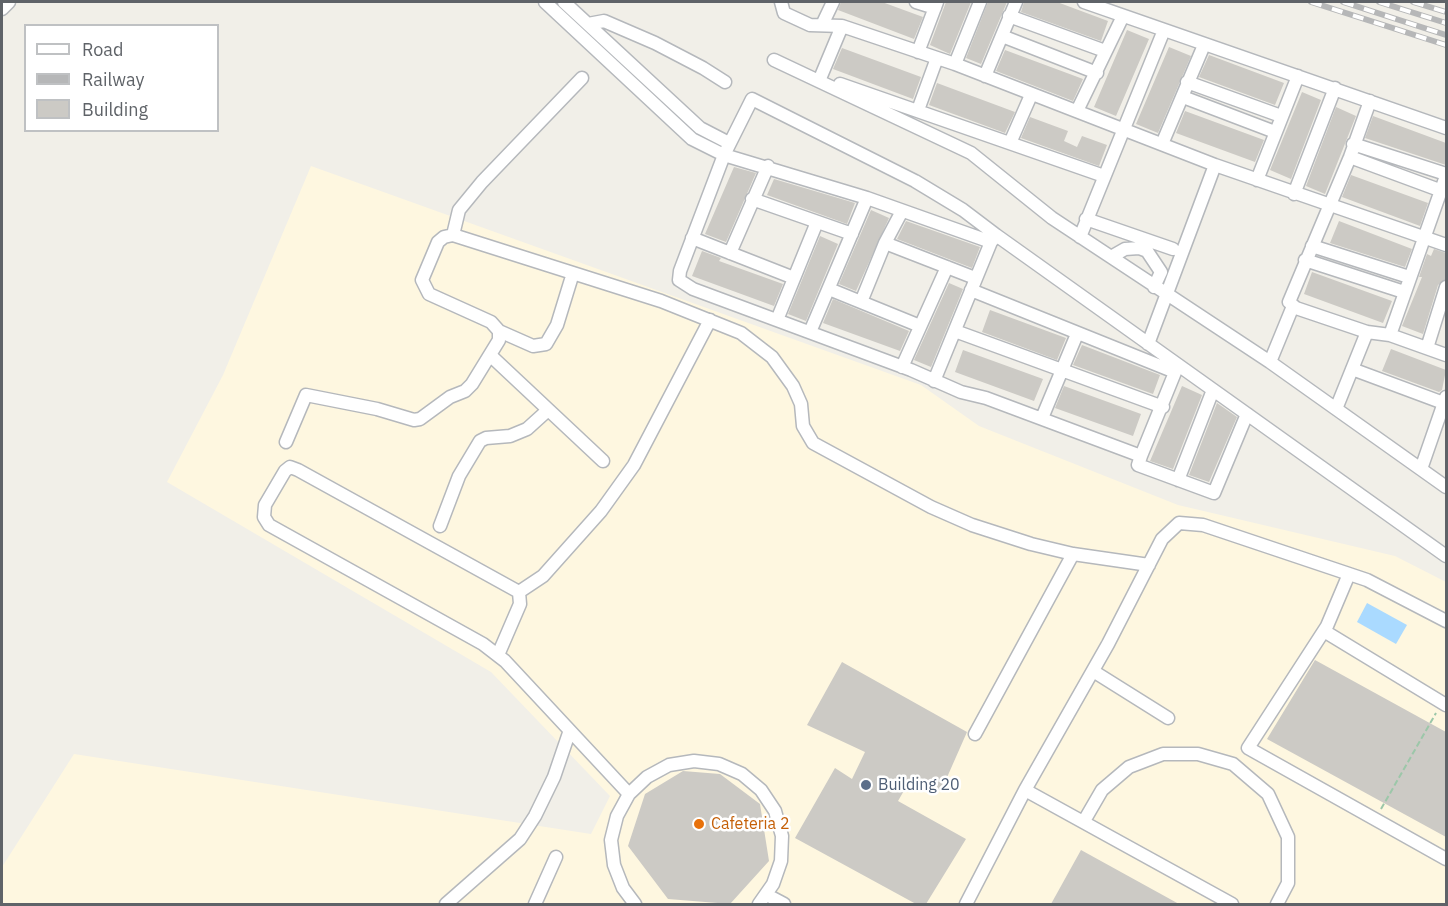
<!DOCTYPE html>
<html>
<head>
<meta charset="utf-8">
<style>
	body { margin:0 }
	#map { position:relative; width:1448px; height:906px; overflow:hidden; background:#f1efe8; font-family:"IBM Plex Sans",sans-serif }
	canvas { display:block }
	.frame { position:absolute; inset:0; border:3px solid #5f6368; pointer-events:none }
	.legend { position:absolute; left:24px; top:24px; width:195px; height:108px; box-sizing:border-box; background:#fff; border:2px solid #bfc1c3; margin:0; padding:8px 10px; list-style:none; font-size:18px; color:#5f6368 }
	.legend li { display:flex; align-items:center; gap:12px; height:30px }
	.legend b { width:30px; border:2px solid #bfc1c3 }
</style>
</head>
<body>
<div id="map">
<canvas width="1448" height="906"></canvas>
<div class="frame"></div>
<ul class="legend">
<li><b style="height:8px;background:#fff"></b>Road</li>
<li><b style="height:8px;background:#b6b7b8"></b>Railway</li>
<li><b style="height:16px;background:#cccac5"></b>Building</li>
</ul>
</div>
<script>
const ctx = document.querySelector('canvas').getContext('2d');
ctx.lineJoin = 'round';
function fillPath(path, color) { ctx.fillStyle = color; ctx.fill(path, 'evenodd'); }
const shape = rows => new Path2D(rows.map(r => 'M' + r).join(''));
function stroke(path, color, width, dash) { ctx.strokeStyle = color; ctx.lineWidth = width; ctx.lineCap = dash ? 'butt' : 'round'; ctx.setLineDash(dash || []); ctx.stroke(path); }
function write(font, color, halo, rows, align = 'center') {
  ctx.font = font + ' "IBM Plex Sans",sans-serif'; ctx.lineWidth = 5; ctx.setLineDash([]); ctx.textBaseline = 'middle'; ctx.strokeStyle = halo; ctx.fillStyle = color; for (const [text, x, y, turn = 0] of rows) {
    ctx.save(); ctx.translate(x, y); ctx.rotate((+turn || 0) * Math.PI / 180); ctx.textAlign = isNaN(turn) ? turn : align; if (halo) ctx.strokeText(text, 0, 0); ctx.fillText(text, 0, 0); ctx.restore();
  }
}
fillPath(shape([
	[311,166,921,385,979,426,1178,505,1395,556,1446,582,1446,904,2,904,2,867,74,754,591,834,610,796,491,672,167,482,223,375]
]), '#fef7e0');
fillPath(shape([
	[1367,603,1407,625,1396,644,1357,622]
]), '#aadaff');
fillPath(shape([
	[841,2,882,2,923,17,914,39,838,10],
	[946,2,971,2,950,54,930,45],
	[988,2,1007,2,981,64,966,58],
	[1024,2,1057,2,1108,21,1101,41,1021,12],
	[1127,30,1149,39,1116,116,1094,107],
	[1169,47,1191,56,1158,133,1136,124],
	[842,48,921,77,913,99,833,69],
	[1005,50,1083,79,1073,101,996,71],
	[1209,55,1284,83,1275,105,1199,77],
	[937,83,1015,112,1005,133,929,105],
	[1302,92,1321,100,1291,179,1270,170],
	[1336,107,1356,116,1325,194,1306,186],
	[1185,111,1264,140,1255,162,1176,133],
	[1373,116,1446,143,1446,165,1365,138],
	[1030,117,1068,131,1064,141,1077,147,1082,136,1107,145,1099,166,1021,138],
	[734,167,756,173,726,242,705,234],
	[1351,175,1428,203,1420,226,1342,197],
	[774,179,855,203,847,224,767,195],
	[871,210,889,218,856,291,839,284],
	[906,221,980,247,972,268,897,239],
	[1339,221,1412,249,1405,267,1330,243],
	[820,236,838,244,806,321,788,314],
	[1434,249,1446,253,1446,279,1438,285,1423,334,1402,326,1422,277,1419,277,1427,254,1431,256],
	[702,251,721,258,719,261,783,284,774,306,692,276],
	[1312,272,1392,301,1383,323,1304,294],
	[949,283,963,289,931,367,914,360],
	[833,299,909,331,900,351,823,323],
	[990,310,1066,338,1057,360,982,332],
	[1082,345,1160,375,1153,394,1073,365],
	[1391,349,1446,370,1442,390,1439,392,1382,371],
	[963,350,1043,379,1034,401,955,372],
	[1064,386,1141,414,1133,436,1055,408],
	[1182,386,1202,395,1173,469,1150,461],
	[1217,403,1237,417,1209,482,1189,475],
	[1315,660,1446,732,1446,837,1267,739],
	[842,662,967,732,941,791,913,775,898,801,966,839,926,904,916,904,795,838,835,768,852,779,865,752,807,725],
	[683,771,720,774,760,804,769,861,730,904,668,899,628,846,645,794],
	[1081,850,1179,904,1051,904]
]), '#cccac5');
const minor = shape([
	[545,2,692,139,724,155,867,198,991,242,934,381],
	[564,2,700,128,729,143],
	[781,2,784,13,810,25,842,26,955,64,1215,165,1446,245],
	[916,2,935,8],
	[1084,2,1446,128],
	[2,9,9,2],
	[1009,16,1105,51],
	[588,24,604,21,655,43,703,68,725,82],
	[822,25,833,2],
	[1002,36,1097,73],
	[918,52,937,2],
	[774,60,971,153,1052,218,1270,362,1446,487],
	[955,64,980,2],
	[985,76,1016,2],
	[819,81,842,26],
	[1187,82,1281,116],
	[840,84,1104,176],
	[1183,97,1275,132],
	[1370,101,1350,157,1289,302,1296,308,1367,332,1390,335,1446,355],
	[918,110,937,58],
	[1077,111,1123,16],
	[1010,143,1031,95],
	[1162,144,1204,45],
	[1353,144,1446,174],
	[1350,157,1442,191],
	[1257,180,1298,76],
	[1294,194,1335,88],
	[752,199,852,234],
	[1086,219,1173,249],
	[453,235,459,210,482,182,582,78],
	[996,235,963,210,915,181,752,99,724,155,680,271,679,280,693,289,911,370,961,392,986,398,1141,456,1178,365],
	[1080,237,1164,30],
	[692,238,794,278],
	[992,241,996,235,1446,556],
	[885,243,975,278],
	[1312,246,1409,277],
	[730,253,768,166],
	[1111,257,1125,249,1139,248,1147,251,1161,272,1154,287],
	[1305,260,1404,292],
	[829,289,920,326],
	[971,290,1175,372],
	[861,302,885,243,902,211],
	[777,320,817,222],
	[499,331,533,346,546,344,557,325,573,273],
	[955,331,1163,407],
	[810,332,867,198],
	[1390,335,1446,176],
	[1148,344,1215,165],
	[1427,348,1446,287],
	[490,355,603,461],
	[1270,362,1293,306],
	[902,367,947,267],
	[1352,369,1446,404],
	[1336,409,1367,332],
	[1042,418,1077,334],
	[286,442,306,395,377,409,414,420,420,419,450,397,465,391,472,384,499,340,499,331,491,322,429,294,422,280,438,242,444,237,453,235,661,301,741,333,772,357,793,386,801,404,803,426,813,443,931,507,972,525,1031,544,1073,554,1149,565],
	[1141,456,1138,465,1214,493,1247,414],
	[1421,469,1446,397],
	[1178,480,1213,390],
	[440,526,459,476,480,441,486,438,510,436,527,429,548,410],
	[1349,574,1327,626,1248,748,1446,859],
	[519,592,543,576,601,511,634,465,710,320],
	[1324,631,1446,705],
	[498,655,520,604,519,592,298,470,290,467,285,471,265,505,264,517,269,525,483,644,505,661,629,794],
	[1093,671,1168,718],
	[975,734,1073,554],
	[1025,790,1232,904],
	[1084,821,1102,790,1129,767,1163,754,1198,754,1233,764,1268,794,1288,837,1288,883,1277,904],
	[767,895,784,904],
	[446,904,520,839,535,816,554,777,569,733],
	[535,904,556,857],
	[635,904,623,888,614,865,611,840,617,816,629,794,647,777,669,765,694,761,719,764,742,774,761,790,775,811,782,836,781,861,773,884,759,904],
	[966,904,1025,790,1108,644,1162,539,1179,523,1203,525,1367,580,1446,621]
]);
stroke(minor, '#b5b8bc', 15);
stroke(shape([
	[1381,809,1436,713]
]), '#9cc7a9', 2, [6, 3]);
stroke(minor, '#fff', 12);
const rail = shape([
	[1311,2,1446,45],
	[1343,2,1446,35],
	[1379,2,1446,23],
	[1413,2,1446,12]
]);
stroke(rail, '#b6b7b8', 6);
stroke(rail, '#fff', 4, [11]);
for (const [x, y, r, color] of [
	[866,785,6,"#5c6f8a"],
	[699,824,6,"#e8710a"]
]) { const dot = new Path2D(); dot.arc(x, y, r, 0, 2 * Math.PI); ctx.fillStyle = color; ctx.fill(dot); stroke(dot, '#fff', 2); }
write('16px', '#4e5e75', '#fff', [
	["Building 20",878,785]
], 'left');
write('16px', '#c56008', '#fff', [
	["Cafeteria 2",711,824]
], 'left');
</script>
</body>
</html>
